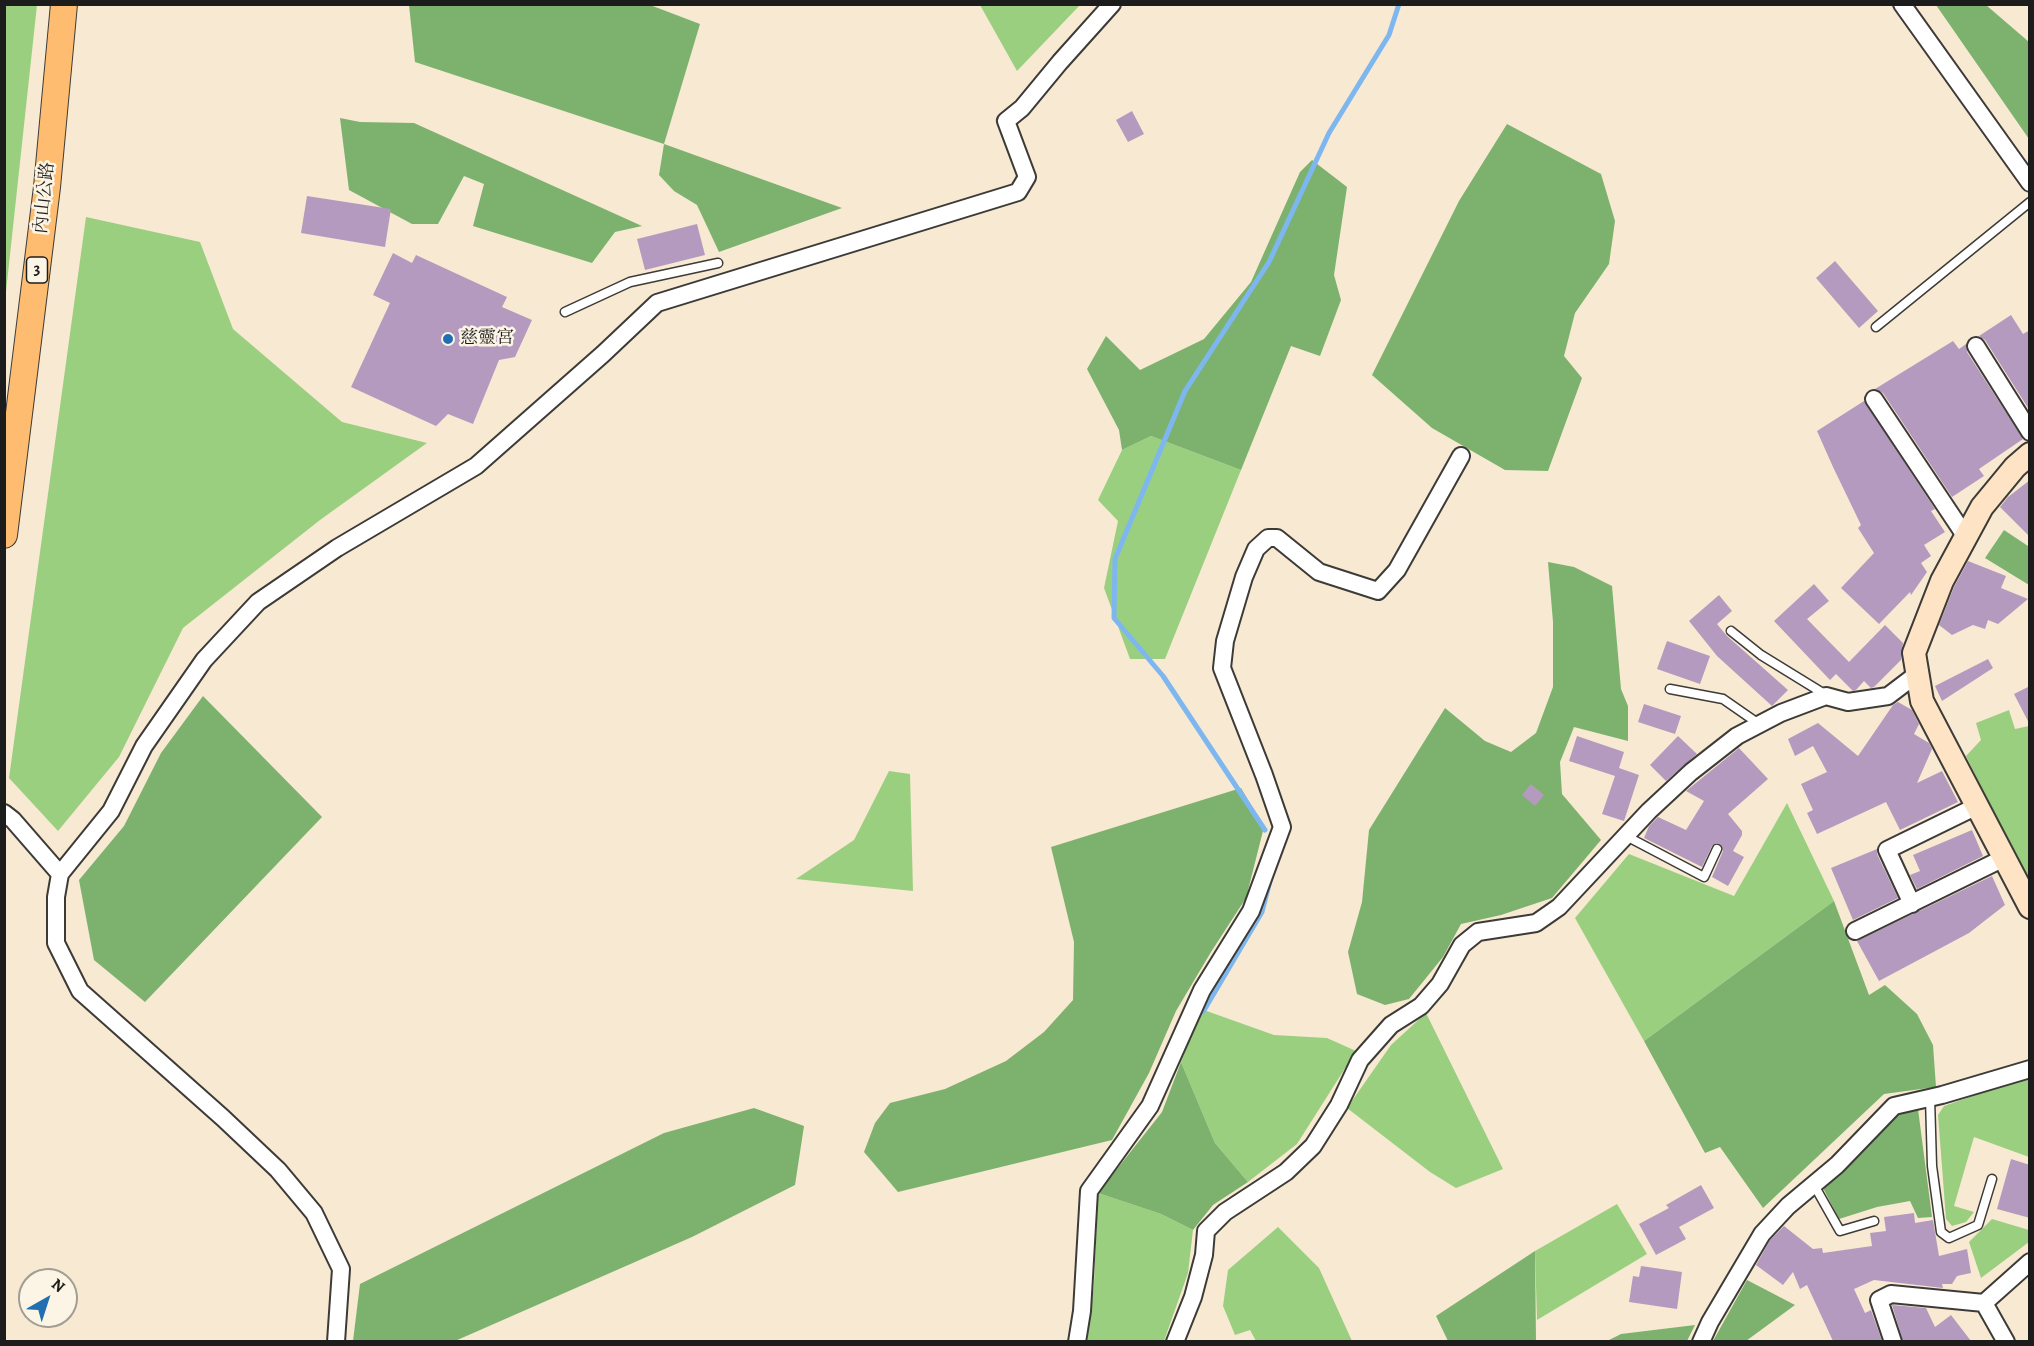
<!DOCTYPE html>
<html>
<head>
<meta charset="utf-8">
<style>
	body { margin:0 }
	#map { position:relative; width:2034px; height:1346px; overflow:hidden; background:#f8e9d2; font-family:Alegreya,serif }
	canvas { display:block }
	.frame { position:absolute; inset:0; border:6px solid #1c1c1c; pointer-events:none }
	.north { position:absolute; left:18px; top:1268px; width:60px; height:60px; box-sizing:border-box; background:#fcf5e5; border:2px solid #a29e95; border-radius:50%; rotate:39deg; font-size:16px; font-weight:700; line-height:24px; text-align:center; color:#1c1c1c }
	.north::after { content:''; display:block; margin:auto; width:21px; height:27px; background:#1f6fb2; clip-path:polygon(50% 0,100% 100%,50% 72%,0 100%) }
</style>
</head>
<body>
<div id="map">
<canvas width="2034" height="1346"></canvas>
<div class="frame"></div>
<div class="north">N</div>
</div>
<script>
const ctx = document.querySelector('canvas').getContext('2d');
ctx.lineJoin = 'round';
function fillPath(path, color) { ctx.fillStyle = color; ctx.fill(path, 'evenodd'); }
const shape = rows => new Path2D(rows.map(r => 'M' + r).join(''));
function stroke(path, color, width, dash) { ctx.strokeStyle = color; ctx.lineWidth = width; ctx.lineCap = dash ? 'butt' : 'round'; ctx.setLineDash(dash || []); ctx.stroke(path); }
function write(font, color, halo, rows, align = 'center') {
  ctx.font = font + ' Alegreya,"Noto Serif TC",serif'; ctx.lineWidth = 5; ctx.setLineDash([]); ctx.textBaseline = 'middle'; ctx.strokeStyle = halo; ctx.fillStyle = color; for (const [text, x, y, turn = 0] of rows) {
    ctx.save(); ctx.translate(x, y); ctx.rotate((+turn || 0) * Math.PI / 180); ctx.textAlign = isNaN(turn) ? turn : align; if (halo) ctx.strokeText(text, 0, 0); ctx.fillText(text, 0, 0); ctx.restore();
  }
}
fillPath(shape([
	[5,4,37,5,5,301,4,5],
	[980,5,1080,5,1017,71],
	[86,217,200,242,233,329,342,422,427,443,320,520,183,628,119,757,58,831,9,778],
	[1151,436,1241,470,1165,659,1130,659,1104,588,1118,521,1098,500,1122,450],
	[2009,710,2015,729,2029,726,2029,879,1994,813,1966,756,1981,740,1976,723],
	[889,771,910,774,913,891,796,879,854,840],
	[1787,803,1834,901,1644,1041,1575,918,1629,854,1734,896],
	[1201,1009,1274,1035,1327,1038,1356,1051,1297,1144,1248,1182,1215,1143,1181,1062],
	[1426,1013,1503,1169,1456,1188,1430,1172,1347,1108,1391,1045],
	[2029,1076,2029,1157,1974,1137,1954,1206,1974,1212,1966,1222,1952,1226,1946,1219,1938,1115,1944,1106],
	[1098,1193,1161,1214,1193,1230,1188,1273,1164,1341,1087,1342,1094,1284],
	[1617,1204,1647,1254,1537,1320,1535,1251],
	[1992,1219,2029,1230,2029,1242,1981,1278,1969,1242],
	[1278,1227,1319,1268,1352,1341,1256,1341,1250,1330,1235,1335,1223,1306,1228,1270]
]), '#9bcf80');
fillPath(shape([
	[409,5,650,5,700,24,664,144,842,208,719,252,697,205,674,191,659,175,664,144,415,62],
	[1936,5,1986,5,2029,42,2029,139],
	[340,118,360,122,414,123,642,226,615,232,592,263,473,226,484,184,464,176,438,224,412,224,349,190],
	[1507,124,1601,174,1615,221,1609,264,1575,313,1564,356,1582,378,1548,471,1505,470,1432,428,1372,375,1459,201],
	[1312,160,1347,187,1334,275,1341,300,1320,356,1291,346,1241,470,1151,436,1122,450,1119,430,1087,369,1106,336,1140,370,1204,339,1251,282,1300,172],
	[2004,530,2028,546,2029,545,2029,585,1985,558],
	[1548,562,1574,567,1612,586,1621,689,1628,706,1628,741,1574,727,1560,762,1562,794,1601,840,1552,898,1501,915,1461,924,1443,957,1409,999,1385,1005,1357,994,1348,952,1362,902,1369,830,1445,708,1485,741,1511,752,1536,733,1553,687,1553,622],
	[203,696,322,817,145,1002,94,960,79,880,124,826,161,753],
	[1241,788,1264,827,1246,898,1211,952,1176,1011,1149,1073,1112,1140,898,1192,864,1152,875,1123,890,1103,945,1089,1006,1061,1044,1032,1073,1000,1074,942,1051,847],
	[1834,901,1869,995,1885,985,1917,1014,1933,1045,1936,1087,1884,1094,1763,1208,1720,1147,1705,1153,1644,1041],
	[1181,1062,1215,1143,1248,1182,1213,1205,1193,1230,1161,1214,1098,1193,1162,1112],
	[754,1108,804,1126,795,1185,692,1237,455,1341,353,1341,360,1284,664,1133],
	[1918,1109,1932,1217,1918,1218,1910,1201,1877,1207,1839,1219,1823,1188,1895,1111],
	[1535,1251,1536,1341,1448,1341,1436,1316],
	[1747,1280,1795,1305,1746,1341,1713,1341],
	[1695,1325,1687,1341,1607,1341,1621,1334]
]), '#7cb26e');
stroke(shape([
	[1265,830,1163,676,1114,618,1115,559,1185,391,1269,262,1329,133,1389,35,1399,4],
	[1203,1012,1262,912,1270,881]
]), '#7eb7ef', 5);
fillPath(shape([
	[1132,111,1144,134,1128,142,1116,120],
	[307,196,391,209,385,247,301,233],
	[697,224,705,255,645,270,637,239],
	[393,253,412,263,416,255,507,297,502,307,532,320,515,357,499,360,473,424,448,414,436,426,351,387,390,303,373,295],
	[1835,261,1878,311,1859,328,1816,278],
	[2011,315,2023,334,2030,330,2030,411,1985,340,1979,336],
	[1953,341,1959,349,1966,344,1967,352,2023,439,1979,469,1984,476,1952,497,1883,393,1875,389],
	[1864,401,1935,509,1931,511,1945,532,1924,545,1931,556,1921,563,1927,572,1911,595,1910,592,1879,624,1841,588,1874,553,1858,528,1861,525,1833,467,1817,431],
	[2030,480,2030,537,2000,507,2008,497],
	[1968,561,2006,576,2001,588,2028,599,1998,624,1988,620,1985,629,1973,625,1952,635,1939,625,1954,587],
	[1814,584,1829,601,1807,619,1849,662,1885,625,1903,643,1901,660,1874,687,1871,688,1864,681,1856,690,1853,691,1836,674,1830,680,1774,621],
	[1719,595,1732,611,1717,624,1727,636,1788,690,1772,706,1717,656,1689,621],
	[1667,641,1710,656,1700,684,1657,669],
	[1988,659,1993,668,1942,701,1935,686],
	[2030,686,2030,725,2014,694],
	[1898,702,1912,710,1919,724,1914,734,1929,743,1932,749,1917,783,1942,771,1958,802,1900,830,1886,802,1817,834,1807,813,1813,810,1801,784,1827,772,1813,746,1795,756,1788,739,1818,723,1858,756,1893,705],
	[1644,704,1681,716,1675,734,1638,722],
	[1577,736,1624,752,1619,768,1639,775,1624,821,1602,814,1615,776,1569,761],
	[1678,736,1697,754,1666,781,1650,765],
	[1739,748,1768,779,1728,814,1742,831,1742,835,1733,851,1744,857,1728,886,1712,877,1723,851,1720,844,1716,843,1712,846,1702,867,1644,838,1649,826,1658,817,1686,830,1704,801,1686,791],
	[1531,784,1544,795,1535,806,1522,795],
	[1972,830,1983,856,1917,889,1910,875,1920,871,1913,855],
	[1877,849,1877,854,1898,898,1853,920,1831,868],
	[1992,876,2005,905,1969,933,1879,981,1857,941],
	[2011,1159,2030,1165,2030,1218,1997,1209],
	[1701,1185,1714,1208,1679,1227,1686,1239,1656,1255,1639,1224,1669,1208,1666,1205],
	[1914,1213,1915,1223,1933,1220,1939,1256,1967,1249,1971,1273,1957,1276,1952,1284,1942,1284,1943,1288,1874,1280,1854,1289,1865,1313,1871,1310,1882,1341,1833,1341,1807,1285,1800,1289,1793,1272,1783,1285,1756,1265,1770,1240,1784,1226,1813,1249,1822,1248,1823,1253,1872,1246,1870,1233,1886,1231,1884,1217],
	[1641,1266,1682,1272,1677,1309,1629,1302,1633,1276,1639,1277],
	[1892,1305,1926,1308,1935,1327,1951,1315,1971,1341,1903,1341]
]), '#b59abf');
const lane = shape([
	[565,312,630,282,718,263],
	[1876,327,2030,202],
	[1731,631,1761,655,1826,695],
	[1670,689,1723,699,1759,724],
	[1626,836,1704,877,1717,849],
	[1930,1098,1932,1166,1941,1232,1949,1238,1978,1225,1992,1179],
	[1814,1185,1840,1231,1874,1221]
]);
const street = shape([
	[1902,4,2030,183],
	[1976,346,2030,432],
	[1874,399,1966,537],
	[4,813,13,820,60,874,56,897,56,943,80,991,223,1118,278,1170,314,1213,341,1269,336,1342],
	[60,874,111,811,144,746,204,660,258,602,337,548,476,466,603,354,657,303,1018,192,1027,177,1006,121,1022,108,1060,62,1112,4],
	[1912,904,1887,850,1977,806],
	[1855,931,2004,858],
	[1077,1342,1082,1311,1089,1191,1150,1106,1202,990,1251,911,1282,827,1264,775,1222,668,1225,641,1244,577,1256,549,1268,538,1277,538,1319,572,1378,591,1397,570,1461,456],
	[1175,1342,1193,1297,1204,1255,1206,1231,1225,1212,1286,1172,1313,1146,1339,1105,1360,1060,1391,1025,1421,1006,1440,984,1462,945,1478,932,1536,923,1559,907,1649,811,1691,772,1737,736,1781,713,1826,696,1848,702,1888,696,1917,674],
	[1701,1342,1710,1322,1762,1234,1788,1206,1837,1165,1894,1106,1942,1095,2030,1069],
	[1893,1342,1879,1300,1891,1294,1984,1303],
	[2006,1342,1984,1303,2030,1262]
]);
const secondary = shape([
	[2030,454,2015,467,1982,507,1942,581,1914,653,1922,701,2030,907]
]);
const primary = shape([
	[4,535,47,187,64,4]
]);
stroke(lane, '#3d3b37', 11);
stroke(street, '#3d3b37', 20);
stroke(secondary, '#3d3b37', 26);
stroke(primary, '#3d3b37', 28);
stroke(lane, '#fff', 8);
stroke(street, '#fff', 16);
stroke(secondary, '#fee4c5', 22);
stroke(primary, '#fdbc6f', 26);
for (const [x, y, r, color] of [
	[448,339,6,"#1f6fb2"]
]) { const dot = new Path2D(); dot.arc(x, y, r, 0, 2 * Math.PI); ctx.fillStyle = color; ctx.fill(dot); stroke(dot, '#fcf5e5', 2); }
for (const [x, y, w] of [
	[37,270,21]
]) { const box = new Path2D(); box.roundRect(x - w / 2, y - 13, w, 26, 4.5); ctx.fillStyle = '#fcf5e5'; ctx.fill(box); stroke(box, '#1c1c1c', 1.5); }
write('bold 16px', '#1c1c1c', null, [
	["3",37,270]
]);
write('18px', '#1c1c1c', '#fcf5e5', [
	["內山公路",45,198,-84]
]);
write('18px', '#1c1c1c', '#fcf5e5', [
	["慈靈宮",460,339]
], 'left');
</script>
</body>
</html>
